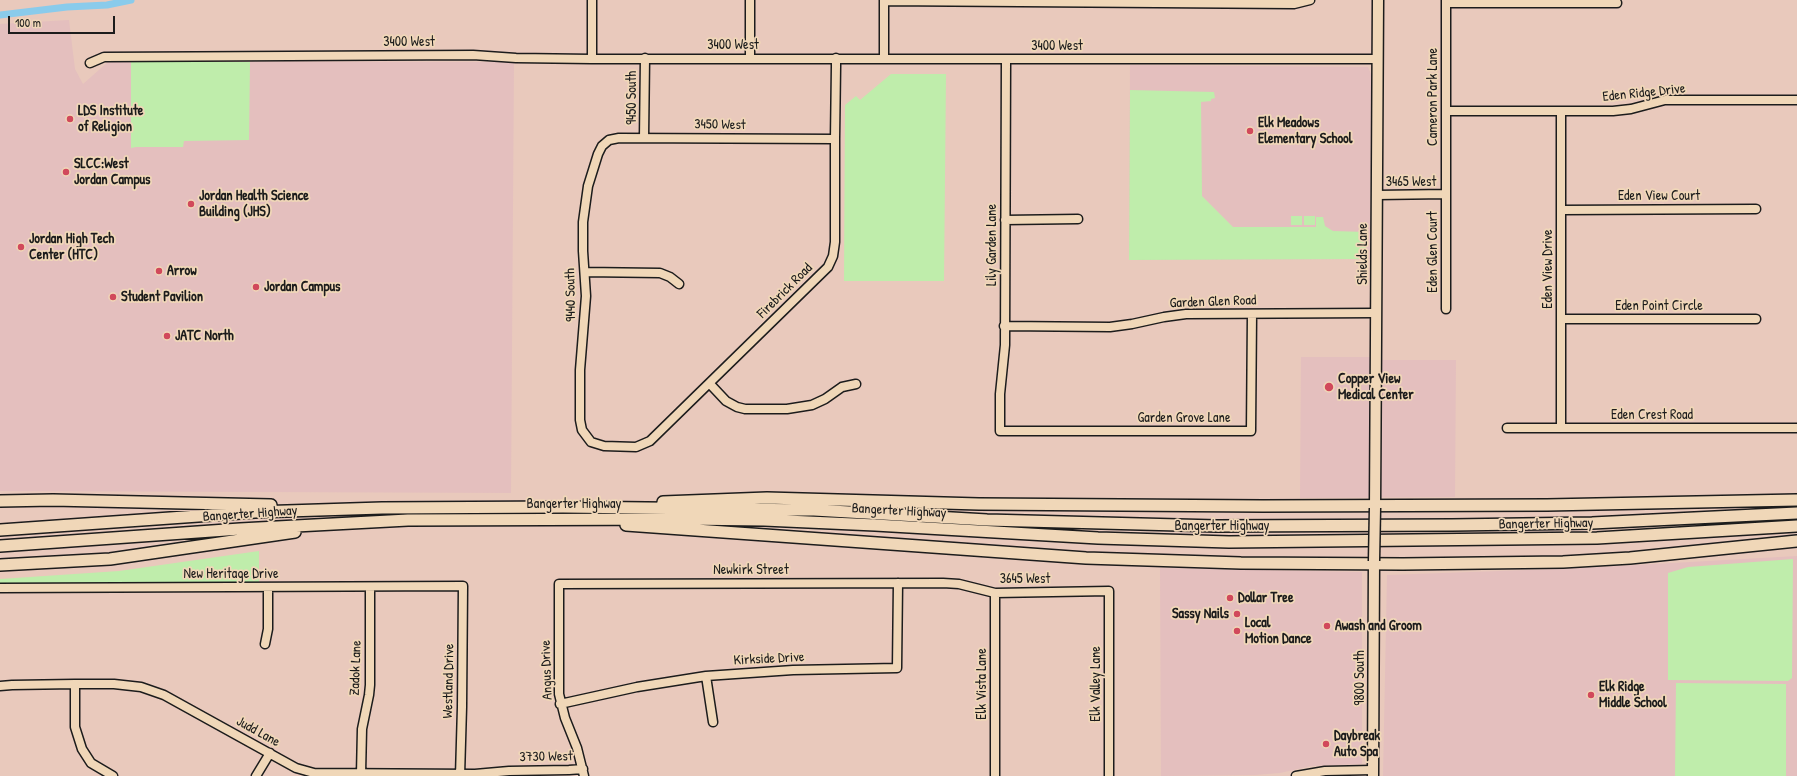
<!DOCTYPE html>
<html>
<head>
<meta charset="utf-8">
<style>
	body { margin:0 }
	#map { position:relative; width:1797px; height:776px; overflow:hidden; background:#e9c9bc; font-family:"Patrick Hand",sans-serif }
	canvas { display:block }
	.scale { position:absolute; left:8px; top:16px; width:107px; height:18px; box-sizing:border-box; border:2px solid #1c1c1c; border-top:0; padding-left:5px; font-size:12px; line-height:14px; white-space:nowrap; color:#1c1c1c; -webkit-text-stroke:3px #f0d7b8; paint-order:stroke }
</style>
</head>
<body>
<div id="map">
<canvas width="1797" height="776"></canvas>
<div class="scale">100 m</div>
</div>
<script>
const ctx = document.querySelector('canvas').getContext('2d');
ctx.lineJoin = 'round';
function fillPath(path, color) { ctx.fillStyle = color; ctx.fill(path, 'evenodd'); }
const shape = rows => new Path2D(rows.map(r => 'M' + r).join(''));
function stroke(path, color, width, dash) { ctx.strokeStyle = color; ctx.lineWidth = width; ctx.lineCap = dash ? 'butt' : 'round'; ctx.setLineDash(dash || []); ctx.stroke(path); }
function write(font, color, halo, rows, align = 'center') {
  ctx.font = font + ' "Patrick Hand",sans-serif'; ctx.lineWidth = 3.5; ctx.setLineDash([]); ctx.textBaseline = 'middle'; ctx.strokeStyle = halo; ctx.fillStyle = color; for (const [text, x, y, turn = 0] of rows) {
    ctx.save(); ctx.translate(x, y); ctx.rotate((+turn || 0) * Math.PI / 180); ctx.textAlign = isNaN(turn) ? turn : align; if (halo) ctx.strokeText(text, 0, 0); ctx.fillText(text, 0, 0); ctx.restore();
  }
}
fillPath(shape([
	[69,20,75,69,83,84,109,61,514,62,511,493,0,491,0,24],
	[1130,65,1368,67,1371,74,1370,259,1129,260],
	[1301,357,1369,357,1384,360,1456,360,1455,497,1300,498],
	[1797,556,1797,776,1383,776,1387,575,1583,568],
	[1160,568,1362,572,1362,764,1311,766,1280,773,1255,775,1161,776]
]), '#e4bfbe');
fillPath(shape([
	[131,62,250,62,249,140,184,141,183,147,136,147,131,148],
	[891,74,946,74,944,281,844,281,845,105,856,96,860,100],
	[1130,90,1214,92,1215,98,1211,99,1211,101,1201,102,1202,196,1233,227,1316,227,1316,217,1323,217,1325,226,1333,231,1366,232,1366,259,1129,260],
	[1291,216,1302,216,1302,225,1291,225],
	[1304,216,1315,216,1315,225,1304,225],
	[259,551,259,583,0,585,0,579,119,571],
	[1793,559,1792,678,1788,681,1668,680,1668,573,1688,567],
	[1676,683,1786,684,1786,776,1675,776]
]), '#bfedab');
stroke(shape([
	[0,15,67,7,107,5,131,0]
]), '#8acbeb', 7);
const minor = shape([
	[1446,0,1446,309],
	[884,1,1294,4,1310,0],
	[1446,3,1617,3],
	[750,58,750,0],
	[884,58,884,0],
	[592,59,592,0],
	[1006,59,1005,345,1000,394,1000,431,1251,431,1252,314],
	[90,63,104,57,473,55,516,58,592,59,1378,59],
	[1446,111,1613,111,1631,109,1665,100,1797,100],
	[1561,111,1561,428],
	[644,138,645,58],
	[835,139,619,138,609,140,602,146,598,154,588,186,583,222,583,251,586,296,580,370,580,420,582,430,591,442,604,446,636,447,650,441,828,267,833,256,835,242,835,139,836,66,836,58],
	[1377,195,1446,194],
	[1561,210,1756,209],
	[1005,220,1078,219],
	[585,272,660,273,670,277,679,284],
	[1561,319,1756,319],
	[1004,326,1110,327,1132,324,1164,317,1186,314,1376,313],
	[710,384,726,401,737,407,745,409,787,409,812,405,825,399,842,387,856,384],
	[1507,428,1797,428],
	[0,588,463,586,462,707,460,776],
	[265,644,268,629,268,587],
	[706,676,713,722],
	[75,684,75,727,82,749,91,763,113,776],
	[0,686,12,685,75,684,114,684,141,687,164,695,296,768,314,773,475,774,509,771,569,770,583,769],
	[560,704,637,687,706,676,793,670,897,668,898,583],
	[361,774,362,729,369,695,370,685,370,587],
	[256,776,270,753],
	[584,776,577,748,565,718,559,694,559,584,943,583,959,584,995,593,1109,591,1109,776],
	[995,776,995,593],
	[1296,776,1325,771,1373,770]
]);
const major = shape([
	[1375,508,1378,0],
	[1373,776,1374,561]
]);
const highway = shape([
	[0,501,53,500,271,505],
	[663,502,767,498,979,504,1263,506,1547,505,1797,500],
	[626,525,1086,558,1241,563,1403,564,1563,562,1630,558,1797,541],
	[0,530,255,512,382,508,563,507,814,510,987,520,1217,526,1452,525,1592,523,1797,513],
	[0,546,240,529,408,520,683,519,764,520,875,525,1098,538,1229,542,1597,538,1797,526],
	[0,565,110,559,295,532]
]);
stroke(minor, '#1c1c1c', 11);
stroke(major, '#1c1c1c', 13);
stroke(highway, '#1c1c1c', 14);
stroke(minor, '#f0d7b8', 8);
stroke(major, '#f0d7b8', 10);
stroke(highway, '#f0d7b8', 11);
const majorBridge = shape([
	[1374,561,1375,508]
]);
stroke(majorBridge, '#1c1c1c', 13, []);
stroke(majorBridge, '#f0d7b8', 10);
for (const [x, y, r, color] of [
	[70,119,4,"#d1495b"],
	[1250,131,4,"#d1495b"],
	[66,172,4,"#d1495b"],
	[191,204,4,"#d1495b"],
	[21,247,4,"#d1495b"],
	[159,271,4,"#d1495b"],
	[256,287,4,"#d1495b"],
	[113,297,4,"#d1495b"],
	[167,336,4,"#d1495b"],
	[1329,387,5,"#d1495b"],
	[1230,598,4,"#d1495b"],
	[1237,614,4,"#d1495b"],
	[1327,626,4,"#d1495b"],
	[1237,631,4,"#d1495b"],
	[1591,695,4,"#d1495b"],
	[1326,744,4,"#d1495b"]
]) { const dot = new Path2D(); dot.arc(x, y, r, 0, 2 * Math.PI); ctx.fillStyle = color; ctx.fill(dot); stroke(dot, '#f0d7b8', 1.5); }
write('14px', '#1c1c1c', '#f0d7b8', [
	["3400 West",409,42],
	["3400 West",733,45],
	["3400 West",1057,46],
	["Eden Ridge Drive",1644,93,-6],
	["Cameron Park Lane",1433,97,-90],
	["9450 South",632,98,-90],
	["3450 West",720,125,1],
	["3465 West",1411,182],
	["Eden View Court",1659,196],
	["Lily Garden Lane",992,245,-90],
	["Eden Glen Court",1433,252,-90],
	["Shields Lane",1363,254,-90],
	["Eden View Drive",1548,269,-90],
	["Firebrick Road",785,291,-45],
	["9440 South",571,295,-91],
	["Garden Glen Road",1213,302,-2],
	["Eden Point Circle",1659,306],
	["Eden Crest Road",1652,415],
	["Garden Grove Lane",1184,418],
	["Bangerter Highway",574,504],
	["Bangerter Highway",899,511,3],
	["Bangerter Highway",250,514,-4],
	["Bangerter Highway",1546,524,-1],
	["Bangerter Highway",1222,526],
	["Newkirk Street",751,570],
	["New Heritage Drive",231,574],
	["3645 West",1025,579],
	["Kirkside Drive",769,659,-3],
	["Zadok Lane",356,668,-88],
	["Angus Drive",547,670,-92],
	["9800 South",1360,678,-90],
	["Westland Drive",449,681,-89],
	["Elk Vista Lane",982,684,-90],
	["Elk Valley Lane",1096,684,-90],
	["Judd Lane",258,732,29],
	["3730 West",546,757,-1]
]);
write('bold 14px', '#1c1c1c', '#f0d7b8', [
	["LDS Institute",78,111],
	["of Religion",78,127],
	["Elk Meadows",1258,123],
	["Elementary School",1258,139],
	["SLCC:West",74,164],
	["Jordan Campus",74,180],
	["Jordan Health Science",199,196],
	["Building (JHS)",199,212],
	["Jordan High Tech",29,239],
	["Center (HTC)",29,255],
	["Arrow",167,271],
	["Jordan Campus",264,287],
	["Student Pavilion",121,297],
	["JATC North",175,336],
	["Copper View",1338,379],
	["Medical Center",1338,395],
	["Dollar Tree",1238,598],
	["Sassy Nails",1229,614,"right"],
	["Local",1245,623],
	["Motion Dance",1245,639],
	["Awash and Groom",1335,626],
	["Elk Ridge",1599,687],
	["Middle School",1599,703],
	["Daybreak",1334,736],
	["Auto Spa",1334,752]
], 'left');
</script>
</body>
</html>
